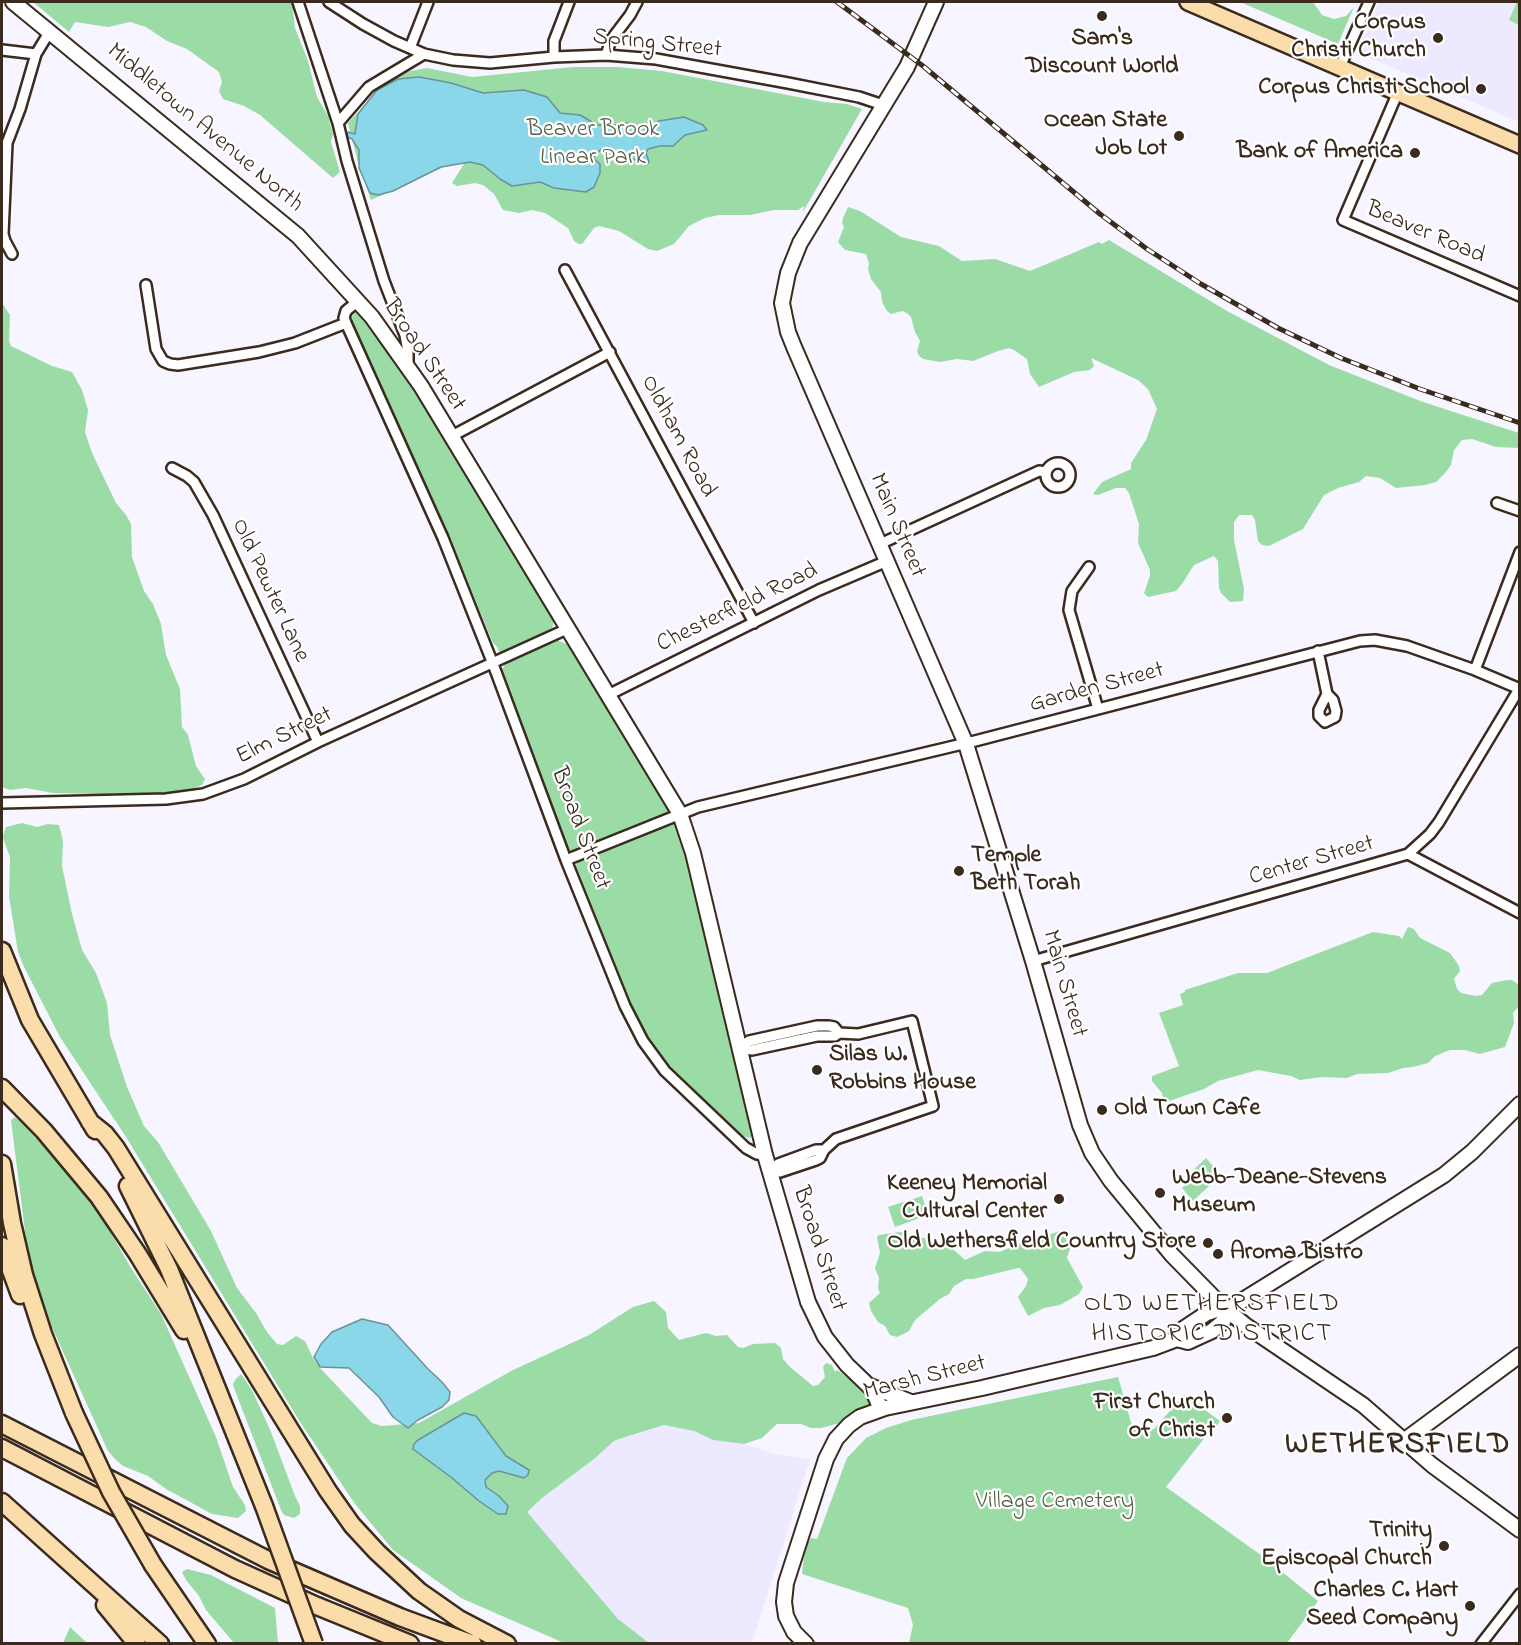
<!DOCTYPE html>
<html>
<head>
<meta charset="utf-8">
<style>
	body { margin:0 }
	#map { position:relative; width:1521px; height:1645px; overflow:hidden; background:#f7f5ff; font-family:"Indie Flower",sans-serif }
	canvas { display:block }
	.frame { position:absolute; inset:0; border:3px solid #3b2a1e; pointer-events:none }
</style>
</head>
<body>
<div id="map">
<canvas width="1521" height="1645"></canvas>
<div class="frame"></div>
</div>
<script>
const ctx = document.querySelector('canvas').getContext('2d');
ctx.lineJoin = 'round';
function fillPath(path, color) { ctx.fillStyle = color; ctx.fill(path, 'evenodd'); }
const shape = rows => new Path2D(rows.map(r => 'M' + r).join(''));
function stroke(path, color, width, dash) { ctx.strokeStyle = color; ctx.lineWidth = width; ctx.lineCap = dash ? 'butt' : 'round'; ctx.setLineDash(dash || []); ctx.stroke(path); }
function write(font, color, halo, rows, align = 'center') {
  ctx.font = font + ' "Indie Flower",sans-serif'; ctx.lineWidth = 4.5; ctx.setLineDash([]); ctx.textBaseline = 'middle'; ctx.strokeStyle = halo; ctx.fillStyle = color; for (const [text, x, y, turn = 0] of rows) {
    ctx.save(); ctx.translate(x, y); ctx.rotate((+turn || 0) * Math.PI / 180); ctx.textAlign = isNaN(turn) ? turn : align; if (halo) ctx.strokeText(text, 0, 0); ctx.fillText(text, 0, 0); ctx.restore();
  }
}
fillPath(shape([
	[1379,2,1519,2,1519,122,1364,55,1362,41],
	[664,1425,694,1431,713,1440,744,1444,775,1454,810,1459,752,1643,648,1643,618,1619,526,1512,542,1498,594,1459,614,1441]
]), '#ede9ff');
fillPath(shape([
	[33,2,292,2,295,28,308,61,317,97,328,116,333,134,331,142,340,172,333,178,260,115,244,106,223,99,219,91,222,82,219,72,187,49,167,41,146,27,130,22,108,27,75,22,69,32],
	[1240,2,1313,2,1322,15,1334,19,1346,16,1354,7,1338,44],
	[1517,2,1519,2,1519,25,1509,20],
	[573,67,618,67,662,71,824,102,847,104,862,109,803,212,804,206,798,210,774,210,750,215,719,215,705,218,689,226,674,244,657,251,648,249,619,231,599,226,594,228,582,244,579,244,574,241,568,228,545,213,532,210,519,213,503,210,494,194,483,185,475,183,457,186,452,183,465,162,461,159,371,200,359,166,348,123,370,99,399,76,410,71,427,68,472,77],
	[848,207,860,211,901,237,939,246,962,261,995,259,1030,271,1099,242,1102,244,1109,240,1227,311,1329,365,1423,402,1519,433,1519,448,1496,447,1472,439,1462,440,1454,450,1451,465,1445,473,1436,482,1425,485,1396,488,1380,478,1366,476,1359,482,1338,488,1324,495,1303,529,1269,546,1262,545,1258,541,1255,520,1252,515,1239,515,1234,522,1234,540,1244,589,1243,601,1230,602,1221,593,1219,588,1218,561,1214,556,1194,565,1182,584,1176,591,1148,597,1144,593,1150,576,1150,570,1138,543,1139,524,1129,493,1125,488,1116,488,1098,495,1093,494,1102,482,1131,469,1131,463,1146,440,1157,409,1148,389,1138,380,1091,358,1094,366,1090,370,1074,372,1039,387,1030,374,1027,359,1014,350,1009,348,998,351,973,361,957,359,940,362,923,359,919,356,917,351,920,341,915,332,911,317,907,313,902,311,891,314,887,311,882,302,881,292,871,279,868,269,869,264,866,254,845,250,838,242,844,227,842,223,843,218],
	[2,303,10,315,9,341,11,346,52,366,72,372,82,390,88,410,85,432,92,453,116,503,126,515,131,524,132,557,144,591,153,604,161,624,166,655,180,689,182,727,188,735,196,766,205,779,202,785,182,793,150,795,53,793,26,788,10,790,2,787],
	[357,312,371,325,420,393,554,620,552,629,559,641,567,644,669,808,667,815,679,828,683,838,753,1135,750,1138,742,1136,699,1099,662,1061,642,1030,576,866,577,862,566,843,550,803,502,670,505,664,497,647,492,641,445,526,351,322,352,316],
	[22,823,37,827,48,824,59,825,63,841,62,866,72,914,82,950,96,973,107,1003,110,1035,127,1087,144,1126,158,1142,211,1231,237,1288,256,1313,267,1332,277,1344,283,1345,296,1336,305,1341,314,1360,321,1369,372,1423,382,1426,419,1423,513,1370,589,1335,633,1307,654,1301,666,1312,668,1328,679,1340,706,1333,716,1336,727,1335,738,1347,743,1348,753,1344,775,1343,781,1348,783,1359,790,1367,813,1386,818,1385,825,1377,823,1367,826,1363,832,1365,835,1372,837,1370,868,1393,871,1402,868,1409,840,1423,821,1428,811,1428,801,1424,777,1424,762,1438,744,1444,713,1440,694,1431,664,1425,619,1439,614,1441,594,1459,542,1498,527,1512,618,1619,649,1643,564,1643,461,1598,393,1550,355,1504,300,1422,126,1137,60,1037,24,967,18,952,9,896,10,857,3,838,4,832,6,827],
	[476,1416,506,1456,528,1470,526,1477,519,1477,504,1471,499,1471,492,1473,485,1480,458,1482,452,1478],
	[1408,927,1414,929,1420,938,1450,953,1459,966,1460,971,1454,979,1457,989,1461,993,1476,996,1482,995,1492,983,1507,980,1512,980,1519,985,1519,1006,1513,1013,1514,1023,1505,1047,1480,1054,1465,1050,1450,1050,1435,1056,1428,1063,1413,1067,1403,1068,1388,1073,1357,1074,1347,1078,1321,1077,1300,1080,1291,1076,1258,1070,1218,1081,1204,1089,1169,1101,1163,1099,1162,1093,1152,1081,1152,1076,1179,1066,1159,1013,1183,1005,1180,994,1185,992,1185,990,1238,973,1267,973,1373,932,1399,936,1402,939],
	[15,1117,32,1131,63,1166,98,1211,131,1268,161,1314,216,1437,233,1487,245,1505,246,1511,238,1518,212,1514,166,1489,148,1476,123,1466,115,1459,108,1451,46,1314,35,1281,27,1247,11,1120],
	[1206,1158,1221,1175,1193,1201,1182,1188,1191,1180,1187,1176],
	[922,1196,928,1215,895,1227,888,1207],
	[1059,1231,1071,1245,1067,1258,1083,1287,1079,1294,1060,1305,1044,1308,1028,1316,1018,1297,1026,1286,1028,1279,1020,1268,1018,1268,973,1279,966,1279,954,1286,949,1294,940,1299,915,1320,909,1331,897,1337,890,1335,885,1326,878,1322,871,1311,869,1303,880,1293,878,1288,879,1278,875,1268,880,1253,877,1237,879,1235,900,1232,928,1239,943,1246,953,1249,965,1260,985,1251,999,1252,1036,1237,1044,1237],
	[241,1374,252,1390,271,1432,295,1496,300,1506,300,1514,294,1518,284,1515,281,1510,234,1388,233,1384,236,1379],
	[1118,1377,1132,1426,1136,1431,1142,1431,1154,1429,1184,1395,1220,1421,1216,1427,1214,1426,1166,1487,1265,1558,1318,1601,1287,1643,909,1643,913,1625,908,1608,802,1574,805,1546,811,1538,817,1539,847,1458,866,1438,886,1428,911,1420],
	[187,1569,211,1575,275,1608,278,1643,234,1643,206,1610,199,1596,186,1580,182,1572],
	[70,1627,87,1643,63,1643]
]), '#9bdca6');
const water = shape([
	[419,77,451,83,483,93,524,90,547,97,560,113,580,115,597,125,611,126,627,123,645,129,659,121,684,117,703,125,707,130,685,135,673,146,660,146,648,149,646,153,649,162,646,165,619,152,601,149,593,158,600,164,600,173,594,187,586,192,554,188,540,182,512,186,500,179,483,165,470,162,441,167,393,191,378,195,370,193,359,168,359,150,352,139,347,137,348,132,355,134,358,114,377,90,398,79,419,77],
	[362,1319,388,1325,428,1369,442,1382,450,1392,449,1400,442,1407,418,1420,408,1428,393,1417,379,1397,349,1368,320,1367,314,1357,321,1344,332,1332,362,1319],
	[464,1413,476,1416,506,1456,529,1470,528,1475,524,1478,499,1471,492,1473,485,1480,486,1487,499,1496,508,1506,506,1514,498,1514,479,1501,452,1478,413,1449,414,1444,418,1440,464,1413]
]);
fillPath(water, '#8bd7ea');
stroke(water, '#6b9298', 1.5);
const street = shape([
	[298,2,338,123,347,161,384,281,405,335,408,352,408,366],
	[329,2,363,24,394,41,424,54,453,60,490,63,554,57,606,55,656,59,788,83,859,97,883,105],
	[410,48,428,2],
	[2,50,36,54],
	[606,55,611,40,630,15,637,2],
	[554,57,554,41,569,2],
	[1340,67,1369,2],
	[1398,92,1343,220,1520,296],
	[338,123,369,87,424,54],
	[12,254,5,241,3,234,7,143,20,109,36,54,50,31],
	[565,270,754,623],
	[146,285,156,349,163,361,170,364,178,365,259,352,295,343,346,323],
	[358,301,346,311,344,318,346,323,443,538,493,664,566,860,625,1006,643,1041,665,1071,746,1148,757,1154,765,1155],
	[450,437,610,352],
	'1046 475a12 12 0 1 1 24 0a12 12 0 1 1-24 0Z',
	[172,468,187,476,194,482,213,515,318,742],
	[1497,503,1520,511],
	[880,544,1039,471,1046,472],
	[1089,567,1072,591,1069,610,1098,709],
	[1318,651,1327,694,1333,700,1336,711,1335,717,1325,722,1319,716,1319,710,1327,694],
	[1475,670,1520,552],
	[608,695,819,590,887,561],
	[2,803,166,799,203,794,244,779,318,742,567,629],
	[1408,854,1520,913],
	[566,860,698,807,975,741,1360,641,1375,640,1407,646,1475,670,1520,689],
	[1033,961,1408,854,1430,834,1439,822,1519,689],
	[739,1048,752,1050,817,1036,835,1036,839,1033,858,1034,912,1021,933,1106,836,1139,824,1150,820,1158,816,1160,780,1172,769,1171],
	[739,1048,749,1041,817,1026,829,1026,834,1027,839,1033],
	[769,1171,778,1164,816,1150,824,1150],
	[1481,1644,1520,1594]
]);
const secondary = shape([
	[13,2,298,236,372,317,421,386,680,814,693,853,765,1155,808,1302,825,1337,847,1365,872,1389,881,1409],
	[936,2,907,67,800,243,788,273,782,303,788,332,794,347,966,744,1033,961,1080,1125,1092,1153,1111,1181,1172,1255,1220,1304,1245,1325,1363,1405,1432,1465,1520,1530],
	[1227,1310,1444,1175,1472,1152,1520,1104],
	[1177,1339,1188,1342,1212,1331,1223,1322,1227,1310],
	[868,1385,911,1402],
	[1405,1440,1520,1355],
	[806,1644,794,1632,786,1616,784,1602,786,1583,826,1459,836,1439,849,1425,860,1417,885,1408,982,1388,1153,1348,1177,1339,1183,1329,1207,1313,1216,1310,1227,1310]
]);
const primary = shape([
	[1188,2,1520,145]
]);
const highway = shape([
	[2,951,30,1020,95,1130],
	[2,1088,44,1131,99,1197,137,1253,184,1330],
	[90,1122,105,1134,116,1148,328,1491,352,1525,377,1552,419,1591,459,1619,507,1644],
	[2,1164,12,1223,24,1275,43,1334,74,1413],
	[128,1186,169,1269,264,1506],
	[2,1246,20,1295],
	[2,1424,268,1560,400,1617,473,1644],
	[2,1448,235,1569,317,1606,410,1644],
	[2,1502,160,1644],
	[153,1565,207,1644],
	[105,1605,137,1644]
]);
stroke(street, '#3b2a1e', 14);
stroke(secondary, '#3b2a1e', 18);
stroke(primary, '#3b2a1e', 20);
stroke(highway, '#3b2a1e', 21);
stroke(street, '#fff', 9);
stroke(secondary, '#fff', 14);
stroke(primary, '#faddab', 15);
stroke(highway, '#faddab', 16);
const rail = shape([
	[837,2,923,66,1100,214,1147,249,1201,284,1278,328,1341,358,1420,389,1520,423]
]);
stroke(rail, '#3b2a1e', 5);
stroke(rail, '#fff', 3, [9]);
const highwayBridge = shape([
	[74,1413,111,1492,153,1565],
	[264,1506,314,1644]
]);
stroke(highwayBridge, '#3b2a1e', 21, []);
stroke(highwayBridge, '#faddab', 16);
for (const [x, y, r, color] of [
	[1102,16,6,"#3b2a1e"],
	[1438,38,6,"#3b2a1e"],
	[1481,89,6,"#3b2a1e"],
	[1179,136,6,"#3b2a1e"],
	[1415,153,6,"#3b2a1e"],
	[959,871,6,"#3b2a1e"],
	[817,1070,6,"#3b2a1e"],
	[1102,1110,6,"#3b2a1e"],
	[1160,1193,6,"#3b2a1e"],
	[1059,1199,6,"#3b2a1e"],
	[1208,1243,6,"#3b2a1e"],
	[1218,1254,6,"#3b2a1e"],
	[1227,1418,6,"#3b2a1e"],
	[1444,1546,6,"#3b2a1e"],
	[1470,1606,6,"#3b2a1e"]
]) { const dot = new Path2D(); dot.arc(x, y, r, 0, 2 * Math.PI); ctx.fillStyle = color; ctx.fill(dot); stroke(dot, '#fff', 2); }
write('bold 24px', '#3b2a1e', '#fff', [
	["Corpus",1426,24],
	["Christi Church",1426,52],
	["Sam's",1102,40,"center"],
	["Discount World",1102,68,"center"],
	["Corpus Christi School",1469,89],
	["Ocean State",1167,122],
	["Job Lot",1167,150],
	["Bank of America",1403,153],
	["Temple",971,857,"left"],
	["Beth Torah",971,885,"left"],
	["Silas W.",829,1056,"left"],
	["Robbins House",829,1084,"left"],
	["Old Town Cafe",1114,1110,"left"],
	["Webb-Deane-Stevens",1172,1179,"left"],
	["Museum",1172,1207,"left"],
	["Keeney Memorial",1047,1185],
	["Cultural Center",1047,1213],
	["Old Wethersfield Country Store",1196,1243],
	["Aroma Bistro",1230,1254,"left"],
	["First Church",1215,1404],
	["of Christ",1215,1432],
	["Trinity",1432,1532],
	["Episcopal Church",1432,1560],
	["Charles C. Hart",1458,1592],
	["Seed Company",1458,1620]
], 'right');
write('24px', '#3b2a1e', '#fff', [
	["Spring Street",657,45,6],
	["Middletown Avenue North",204,129,40],
	["Beaver Road",1425,234,23],
	["Broad Street",423,356,56],
	["Oldham Road",677,437,62],
	["Main Street",896,526,67],
	["Old Pewter Lane",269,591,65],
	["Chesterfield Road",738,609,-26],
	["Garden Street",1097,689,-15],
	["Elm Street",285,737,-26],
	["Broad Street",579,829,69],
	["Center Street",1312,862,-16],
	["Main Street",1063,984,74],
	["Broad Street",818,1249,72],
	["Marsh Street",925,1379,-14]
]);
write('24px', '#585f47', '#fff', [
	["Beaver Brook",593,131],
	["Linear Park",593,159],
	["Village Cemetery",1055,1503]
]);
ctx.letterSpacing = '1.5px';
write('26px', '#3b2a1e', '#fff', [
	["OLD WETHERSFIELD",1212,1306],
	["HISTORIC DISTRICT",1212,1336]
]);
ctx.letterSpacing = '0px';
ctx.letterSpacing = '1.5px';
write('bold 30px', '#3b2a1e', '#fff', [
	["WETHERSFIELD",1398,1447]
]);
ctx.letterSpacing = '0px';
</script>
</body>
</html>
